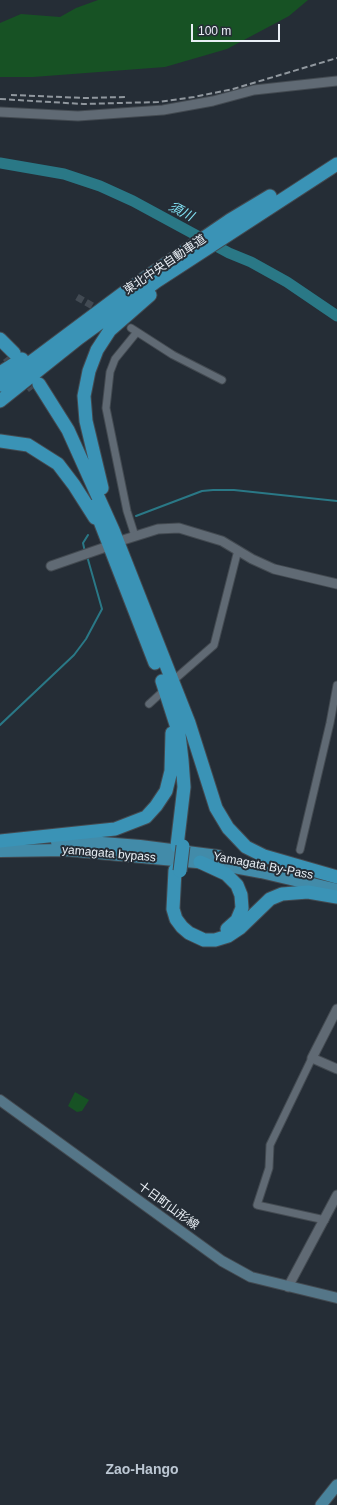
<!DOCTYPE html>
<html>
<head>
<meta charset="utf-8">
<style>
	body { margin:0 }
	#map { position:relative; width:337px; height:1505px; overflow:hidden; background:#252d36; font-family:Helvetica,sans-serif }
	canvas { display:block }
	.scale { position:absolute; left:191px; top:24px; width:89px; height:18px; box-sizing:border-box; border:2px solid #e9eff5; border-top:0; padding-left:5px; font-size:12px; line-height:14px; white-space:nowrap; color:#e9eff5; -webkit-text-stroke:3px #252d36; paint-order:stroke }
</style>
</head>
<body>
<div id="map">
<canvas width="337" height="1505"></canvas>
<div class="scale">100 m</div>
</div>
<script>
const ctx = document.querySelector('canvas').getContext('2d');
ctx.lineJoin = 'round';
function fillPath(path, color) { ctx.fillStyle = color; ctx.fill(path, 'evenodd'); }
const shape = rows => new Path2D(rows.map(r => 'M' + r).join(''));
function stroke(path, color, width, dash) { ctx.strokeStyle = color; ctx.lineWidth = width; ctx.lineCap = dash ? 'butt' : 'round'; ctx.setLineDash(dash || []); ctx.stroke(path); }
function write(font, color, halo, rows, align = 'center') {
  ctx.font = font + ' Helvetica,"Noto Sans JP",sans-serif'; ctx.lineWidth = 4; ctx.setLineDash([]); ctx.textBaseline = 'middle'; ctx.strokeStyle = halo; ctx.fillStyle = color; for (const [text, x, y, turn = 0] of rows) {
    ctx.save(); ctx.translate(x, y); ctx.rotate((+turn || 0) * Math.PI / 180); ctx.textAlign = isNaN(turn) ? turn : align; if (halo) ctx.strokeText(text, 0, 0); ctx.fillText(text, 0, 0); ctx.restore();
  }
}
fillPath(shape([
	[98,0,308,0,289,16,227,49,165,67,33,77,0,77,0,23,21,14,60,17,76,8],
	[75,1092,89,1100,82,1111,77,1112,68,1106]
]), '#175224');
stroke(shape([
	[136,516,202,491,213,490,234,490,337,501],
	[85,552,83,543,88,535],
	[0,725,74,655,86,639,102,609,87,556]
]), '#2a7886', 2);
stroke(shape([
	[0,163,64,174,100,186,133,201,229,253,251,262,287,282,337,316]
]), '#2a7886', 11);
stroke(shape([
	[77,297,101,311]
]), '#424a53', 7, [7, 3.5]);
stroke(shape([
	[8,356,34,388]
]), '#424a53', 13, [13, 6]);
const minor = shape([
	[131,328,173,355,222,380],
	[135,536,127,511,106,408,110,372,115,359,137,332],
	[175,679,214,645,238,550],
	[149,704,160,694],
	[300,850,330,723,337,685],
	[312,1058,270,1145,269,1168,257,1205,325,1220]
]);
const tertiary = shape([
	[0,112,78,116,163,110,213,101,254,90,337,81],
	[123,540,158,529,179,528,222,541,252,559,274,569,337,584],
	[51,566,103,548],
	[337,1009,312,1058,337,1069],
	[288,1287,337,1195]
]);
const secondary = shape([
	[0,1100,222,1261,251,1277,337,1298]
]);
const primary = shape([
	[321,1505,337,1485]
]);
const trunk = shape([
	[57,842,89,842,140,846,218,856],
	[0,851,67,850,218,864,261,872,337,890]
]);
const motorway = shape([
	[0,339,14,353],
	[0,373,22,359],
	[39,384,68,430,113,530,189,723,216,808,228,828,246,847,264,856,337,877],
	[0,385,126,291,230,220,270,196],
	[0,401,79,338,157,281,337,164],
	[0,441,28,445,58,464,74,485,95,518],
	[102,488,86,421,84,396,89,371,97,350,110,330,150,295],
	[94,506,155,663],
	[162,681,179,734,182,760,184,787,177,846],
	[0,841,115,829,146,817,156,806,166,791,171,771,172,733],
	[200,862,226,874,237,885,241,895,242,908,237,920,227,929],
	[175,870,173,909,176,919,182,927,189,933,204,940,215,940,228,936,240,928,270,899,282,894,308,892,337,897]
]);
stroke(minor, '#434a51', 9);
stroke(tertiary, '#434a51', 11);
stroke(secondary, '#434a51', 12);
stroke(primary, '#434a51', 13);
stroke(trunk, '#434a51', 14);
stroke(motorway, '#434a51', 15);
stroke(minor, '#606a74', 7);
stroke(tertiary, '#606a74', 9);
stroke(secondary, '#557688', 10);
stroke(primary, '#49839c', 11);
stroke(trunk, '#428ba9', 12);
stroke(motorway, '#3a93b6', 13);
stroke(shape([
	[11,95,84,98,125,97],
	[0,99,83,104,158,102,194,97,233,89,337,58]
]), '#90979e', 2, [6, 3]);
const motorwayBridge = shape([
	[180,871,183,846]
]);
stroke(motorwayBridge, '#434a51', 15, []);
stroke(motorwayBridge, '#3a93b6', 13);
write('12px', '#e9eff5', '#252d36', [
	["東北中央自動車道",165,265,-34],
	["yamagata bypass",109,854,5],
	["Yamagata By-Pass",263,866,11],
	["十日町山形線",168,1206,36]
]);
write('italic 13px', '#83e4f7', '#252d36', [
	["須川",181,212,27]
]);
write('bold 14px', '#bcc7d3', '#252d36', [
	["Zao-Hango",142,1470]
]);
</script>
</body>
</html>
